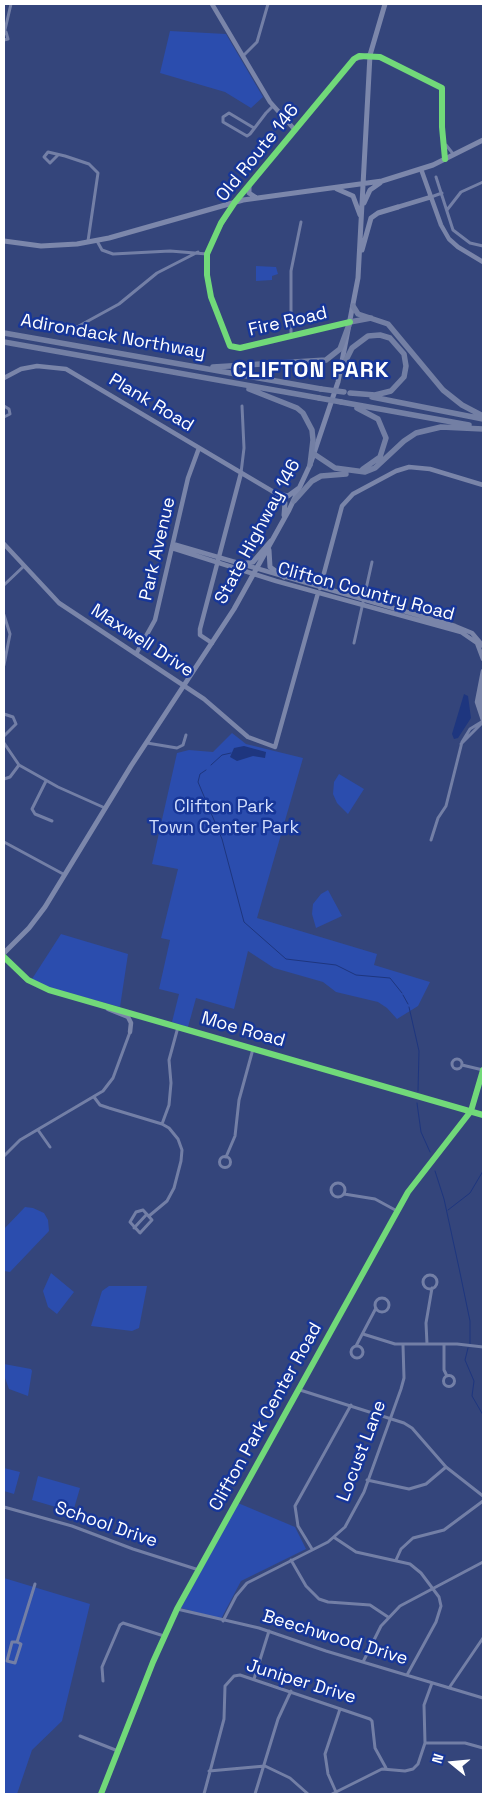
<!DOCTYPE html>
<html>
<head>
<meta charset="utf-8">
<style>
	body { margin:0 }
	#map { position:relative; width:487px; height:1798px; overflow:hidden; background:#34457b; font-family:"Space Grotesk",sans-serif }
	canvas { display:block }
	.frame { position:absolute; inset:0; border:5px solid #fff; pointer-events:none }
	.north { position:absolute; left:427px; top:1738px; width:50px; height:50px; -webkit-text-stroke:4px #173698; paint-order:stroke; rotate:287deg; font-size:14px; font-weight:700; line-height:20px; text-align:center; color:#fff }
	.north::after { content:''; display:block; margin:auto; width:18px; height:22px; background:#fff; clip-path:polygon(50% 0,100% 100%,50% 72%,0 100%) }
</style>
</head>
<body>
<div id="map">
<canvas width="487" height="1798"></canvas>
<div class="frame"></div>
<div class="north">N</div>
</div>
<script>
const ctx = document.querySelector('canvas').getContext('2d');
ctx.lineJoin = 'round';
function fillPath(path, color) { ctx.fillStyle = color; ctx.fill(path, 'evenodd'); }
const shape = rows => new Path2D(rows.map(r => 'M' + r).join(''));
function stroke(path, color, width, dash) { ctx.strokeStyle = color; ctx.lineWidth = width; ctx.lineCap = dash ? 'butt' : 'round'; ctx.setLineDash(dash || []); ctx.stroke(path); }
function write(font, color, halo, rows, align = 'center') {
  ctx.font = font + ' "Space Grotesk",sans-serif'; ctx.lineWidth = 5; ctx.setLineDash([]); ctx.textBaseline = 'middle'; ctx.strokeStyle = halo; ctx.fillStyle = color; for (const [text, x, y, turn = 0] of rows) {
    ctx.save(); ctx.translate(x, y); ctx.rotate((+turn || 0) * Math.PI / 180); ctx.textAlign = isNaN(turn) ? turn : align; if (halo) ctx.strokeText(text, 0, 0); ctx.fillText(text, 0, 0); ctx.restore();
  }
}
fillPath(shape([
	[170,31,226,34,263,97,251,108,225,92,160,73],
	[256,266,276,267,278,274,272,276,272,280,256,281],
	[232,733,246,744,303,758,257,918,377,954,374,965,430,982,418,1006,397,1019,387,1008,378,1002,336,992,323,982,274,968,248,951,234,1009,196,998,188,1027,172,1022,179,994,159,989,170,940,161,938,178,869,152,864,177,753,189,750,213,752],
	[339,774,364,789,348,814,337,803,333,794,334,782],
	[328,890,342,916,316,928,312,914,313,904,321,894],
	[61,934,128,954,120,1007,47,987,32,979],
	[25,1207,33,1208,44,1213,48,1220,49,1231,10,1272,4,1271,4,1229],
	[51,1273,74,1292,57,1314,48,1307,43,1291],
	[109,1286,147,1286,139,1328,132,1331,91,1326,102,1291],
	[4,1364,31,1369,32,1371,28,1396,9,1389,4,1375],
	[4,1468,20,1472,14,1494,4,1491],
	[38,1476,80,1488,73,1512,32,1500],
	[238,1503,295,1527,306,1549,241,1581,221,1619,181,1608],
	[4,1578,90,1604,62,1721,32,1750,17,1794,4,1794]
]), '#2b4dae');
fillPath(shape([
	[464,694,468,696,471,718,458,738,454,739,452,734],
	[244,746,266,752,265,758,253,756,237,761,230,757,234,748]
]), '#1e367f');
stroke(shape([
	[211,765,222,755,231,753],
	[206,770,200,774,198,782,222,839,244,922,286,959,336,965,356,975,390,978,402,993],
	[403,995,408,1004],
	[409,1007,419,1051,418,1091],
	[417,1103,421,1132,430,1152],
	[435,1171,444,1199,459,1268,470,1321,470,1344],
	[448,1210,470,1193,483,1171],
	[468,1348,465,1360,474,1381,472,1396,483,1415]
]), '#1e367f', 1);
stroke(shape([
	[4,34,11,4],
	[4,40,8,39,6,32],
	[370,55,394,63,442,88,442,127,445,159],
	[243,56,257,42,268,4],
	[254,128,229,113,223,117,223,122,247,136,250,134,266,113,273,106],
	[446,145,454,155],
	[58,155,50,163,44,157,48,152,65,156,89,164,98,173,88,241],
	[436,177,453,230,470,243,483,246],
	[431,197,442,193],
	[235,203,213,239,206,259,211,297,230,346,240,348,350,322],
	[447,210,461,192,483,182],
	[97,241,102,250,113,254,170,251,207,254],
	[77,327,119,304,157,273,198,252],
	[291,336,291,271,301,222],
	[4,406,9,409,10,414,4,417],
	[241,473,244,448,242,406],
	[4,585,24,566],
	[4,615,10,634,4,665],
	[354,643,372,562],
	[4,714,13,717,16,724,4,736],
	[4,743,19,765,10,777,4,779],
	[147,743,177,748,183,745,186,735],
	[461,744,483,722],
	[19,765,58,787,105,808],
	[46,781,32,809,35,814,52,821],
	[431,840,438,818,446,806,462,742,470,729,483,721],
	[4,842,65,875],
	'452 1064a5 5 0 1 1 10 0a5 5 0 1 1-10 0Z',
	[462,1065,483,1070],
	[94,1097,100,1105,109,1108,162,1124,169,1105,171,1083,169,1060,178,1027],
	[38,1130,50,1147],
	[4,1156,20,1140,103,1091,113,1078,130,1032],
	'219.5 1162a5.5 5.5 0 1 1 11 0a5.5 5.5 0 1 1-11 0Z',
	[226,1157,235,1136,239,1100,253,1049],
	'331 1190a7 7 0 1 1 14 0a7 7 0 1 1-14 0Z',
	[344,1194,375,1199,397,1211],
	[143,1210,152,1220,140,1233,130,1222,136,1212,143,1210],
	[149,1216,167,1201,174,1188,181,1161,182,1150,178,1139,169,1128,162,1124],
	[134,1228,147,1214],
	'423 1282a7 7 0 1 1 14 0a7 7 0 1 1-14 0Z',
	'375 1305a7 7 0 1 1 14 0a7 7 0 1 1-14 0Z',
	[363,1334,395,1344,457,1344,483,1347],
	[427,1344,426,1323,432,1288],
	[444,1345,444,1370,447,1376],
	'351 1352a6 6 0 1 1 12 0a6 6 0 1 1-12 0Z',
	[356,1346,376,1308],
	'443.5 1381a5.5 5.5 0 1 1 11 0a5.5 5.5 0 1 1-11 0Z',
	[300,1390,404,1423,412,1428,446,1467,483,1496],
	[367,1480,409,1489,426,1484,446,1467],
	[4,1507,72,1526,133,1549,199,1570],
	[335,1538,356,1552,410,1564,421,1573,439,1597,441,1606,436,1622,407,1675],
	[312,1549,298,1526,295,1506,351,1405],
	[291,1560,306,1586,319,1599,328,1602,370,1605,388,1617],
	[396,1560,401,1549,413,1538,444,1530,483,1501],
	[177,1609,259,1628,326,1651,483,1698],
	[223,1621,236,1596,247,1583,328,1542,345,1527,364,1492,401,1389,404,1378,403,1345],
	[17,1642,12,1642,7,1661,15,1663,21,1644,17,1642,35,1584],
	[363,1662,381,1626,400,1606,483,1562],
	[254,1679,269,1631],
	[103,1681,102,1667,120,1625,123,1623,164,1636],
	[449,1688,483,1638],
	[80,1736,118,1751],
	[425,1743,465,1743,483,1748],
	[209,1771,265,1766,290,1778,308,1794],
	[336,1792,328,1774,325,1754,340,1709],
	[204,1794,224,1719,225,1686,234,1676,240,1675,370,1719,372,1721,375,1748,386,1768],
	[255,1794,278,1719,291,1691],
	[332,1794,382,1769,405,1771,413,1769,418,1764,425,1743,424,1705,432,1683]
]), '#737fa6', 3);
stroke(shape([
	[212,4,270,102,295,130],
	[421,169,441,225,449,239,458,247,483,262],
	[235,202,354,59,370,55],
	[398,207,431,197],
	[4,378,21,369,37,366,66,369,277,494],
	[4,544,59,603,204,699,248,737,275,747,318,593],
	[173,544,455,626,472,633,483,646],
	[172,548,276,581,461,632,477,643,483,659],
	[320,588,342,506,353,494,396,471,409,467,430,469,483,485],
	[212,643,200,635,200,629,241,473],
	[136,654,155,620,188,478,199,448],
	[483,671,477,702,483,720],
	[483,685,481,704,483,712],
	[4,957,28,980,49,990,483,1115],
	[108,1009,128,1017,131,1023,130,1032],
	[101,1794,153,1662,177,1609,408,1192,471,1111,483,1070]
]), '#7a85a9', 4.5);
stroke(shape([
	[249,186,249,193,255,197],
	[337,189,353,196,360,215],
	[364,203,370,190,380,183],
	[4,241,41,246,77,244,109,238,243,200,382,181,433,165,483,140],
	[362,250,371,218,378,213,398,207],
	[277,494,285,503,284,515],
	[278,494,288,496,299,488],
	[269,550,270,567,284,577],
	[241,564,253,562,271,541],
	[4,953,29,928,45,907,131,766,234,609,289,510,310,465,338,382,358,278,370,55,385,4]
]), '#7c87ab', 5);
stroke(shape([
	[353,306,358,314,388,324,443,390,462,405,483,416],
	[4,333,321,389],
	[4,342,319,398],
	[213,367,326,360,340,349,350,322,371,318],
	[340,372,352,348,368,336,380,335,390,338,404,354,406,366,404,377,391,391,375,395,350,393],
	[249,389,297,408,303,413,312,430,313,440,310,465],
	[372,397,483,419],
	[341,402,469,425],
	[357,408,378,419,386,438,380,457,363,469],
	[314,454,335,468,365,472,375,468,404,441,416,433,441,427,483,429],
	[294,501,312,481,321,476,346,474]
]), '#737fa4', 5.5);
stroke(shape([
	[321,389,344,392],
	[319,398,341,402]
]), '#737fa4', 5.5);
stroke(shape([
	[350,322,240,348,230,346,211,297,207,275,207,254,221,223,235,202,354,59,359,56,380,57,442,88,442,127,445,159],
	[4,957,28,980,49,990,483,1115],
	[101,1794,153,1662,177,1609,408,1192,471,1111,483,1070]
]), '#71d979', 6);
write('18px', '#fff', '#173698', [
	["Old Route 146",258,153,-51],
	["Fire Road",288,322,-13],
	["Adirondack Northway",113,337,10],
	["Plank Road",151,403,31],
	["State Highway 146",258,532,-62],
	["Park Avenue",158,549,-77],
	["Clifton Country Road",366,592,15],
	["Maxwell Drive",142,641,33],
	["Moe Road",243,1030,16],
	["Clifton Park Center Road",266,1417,-61],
	["Locust Lane",362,1451,-69],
	["School Drive",106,1525,19],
	["Beechwood Drive",335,1638,17],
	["Juniper Drive",301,1682,17]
]);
write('18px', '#d1ddfc', '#173698', [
	["Clifton Park",224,807],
	["Town Center Park",224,828]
]);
ctx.letterSpacing = '1px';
write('bold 22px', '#fff', '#173698', [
	["CLIFTON PARK",311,371]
]);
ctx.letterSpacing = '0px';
</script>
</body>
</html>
